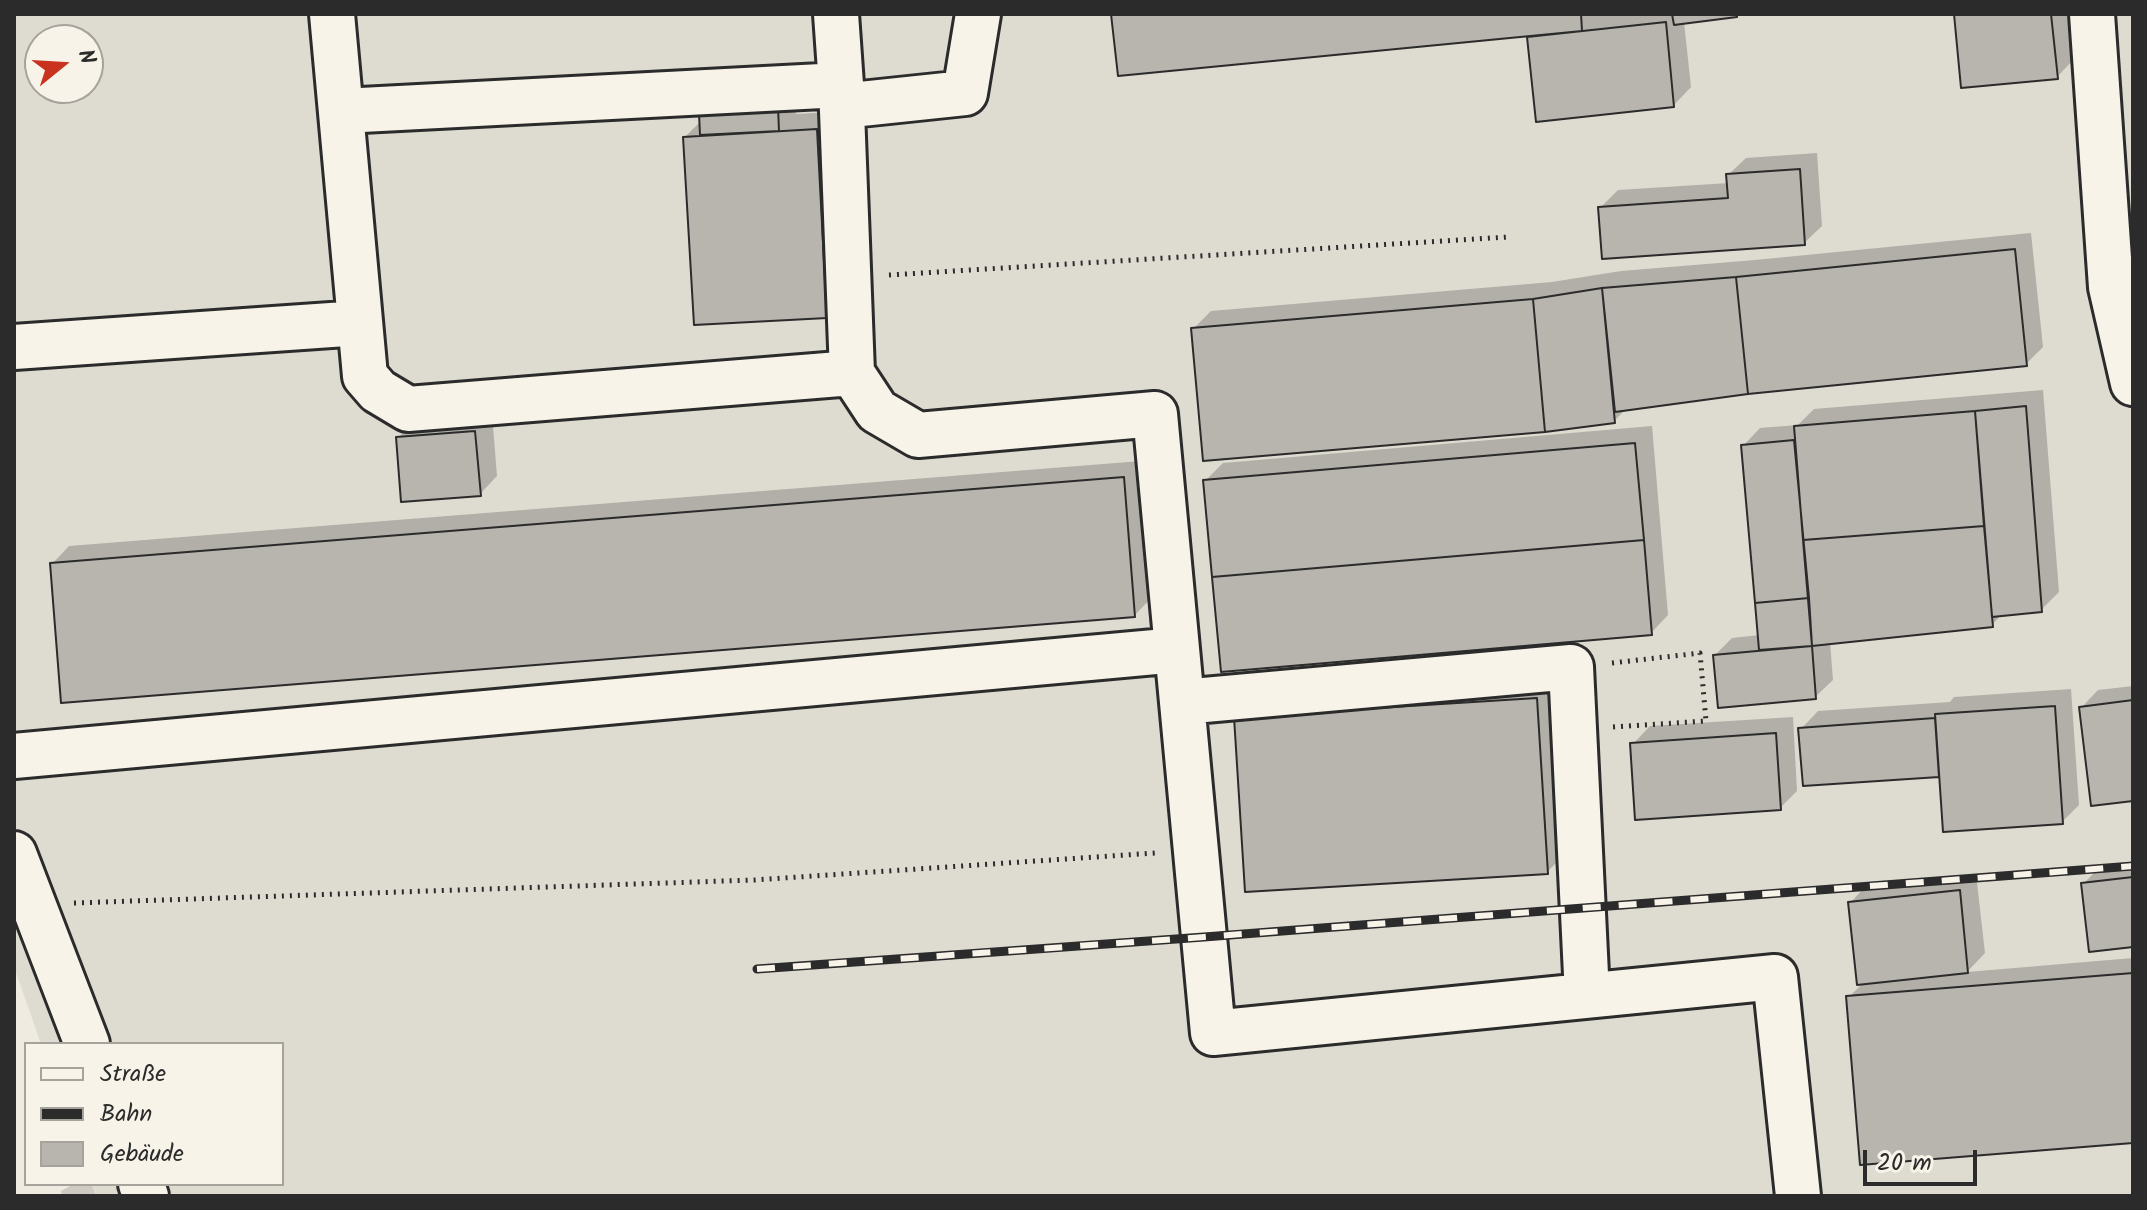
<!DOCTYPE html>
<html>
<head>
<meta charset="utf-8">
<style>
	body { margin:0 }
	#map { position:relative; width:2147px; height:1210px; overflow:hidden; background:#efebe0; font-family:Kalam,sans-serif }
	canvas { display:block }
	.frame { position:absolute; inset:0; border:16px solid #2b2b2b; pointer-events:none }
	.legend { position:absolute; left:24px; top:1042px; width:260px; height:144px; box-sizing:border-box; background:#f7f3e8; border:2px solid #a5a39c; margin:0; padding:10px 14px; list-style:none; font-size:24px; color:#2b2b2b }
	.legend li { display:flex; align-items:center; gap:16px; height:40px }
	.legend b { width:40px; border:2px solid #a5a39c }
	.north { position:absolute; left:24px; top:24px; width:80px; height:80px; box-sizing:border-box; background:#f7f3e8; border:2px solid #a5a39c; border-radius:50%; rotate:72deg; font-size:22px; font-weight:700; line-height:32px; text-align:center; color:#2b2b2b }
	.north::after { content:''; display:block; margin:auto; width:28px; height:36px; background:#c8321e; clip-path:polygon(50% 0,100% 100%,50% 72%,0 100%) }
	.scale { position:absolute; left:1863px; top:1150px; width:114px; height:36px; box-sizing:border-box; border:4px solid #2b2b2b; border-top:0; padding-left:10px; font-size:24px; line-height:28px; white-space:nowrap; color:#2b2b2b; -webkit-text-stroke:6px #f7f3e8; paint-order:stroke }
</style>
</head>
<body>
<div id="map">
<canvas width="2147" height="1210"></canvas>
<div class="frame"></div>
<ul class="legend">
<li><b style="height:10px;background:#f7f3e8"></b>Straße</li>
<li><b style="height:10px;background:#2b2b2b"></b>Bahn</li>
<li><b style="height:22px;background:#b8b5ae"></b>Gebäude</li>
</ul>
<div class="north">N</div>
<div class="scale">20 m</div>
</div>
<script>
const ctx = document.querySelector('canvas').getContext('2d');
ctx.lineJoin = 'round';
function fillPath(path, color) { ctx.fillStyle = color; ctx.fill(path, 'evenodd'); }
const shape = rows => new Path2D(rows.map(r => 'M' + r).join(''));
function stroke(path, color, width, dash) { ctx.strokeStyle = color; ctx.lineWidth = width; ctx.lineCap = dash ? 'butt' : 'round'; ctx.setLineDash(dash || []); ctx.stroke(path); }
fillPath(shape([
	[14,14,2133,14,2133,1196,96,1196,91,1184,282,1184,282,1044,41,1044,14,967],
	[40,40,88,40,88,88,40,88]
]), '#dedbd1');
fillPath(shape([
	[74,1184,91,1184,96,1196,62,1196,61,1191]
]), '#cfcbc2');
fillPath(shape([
	[1113,14,1599,15,1737,14,1684,22,1691,87,1674,105,1538,119,1529,35],
	[1956,14,2070,14,2074,59,2057,77],
	[795,91,796,114,833,112,844,298,827,316,685,137,701,121],
	[1817,153,1822,226,1804,243,1600,208,1618,190,1729,183,1728,175,1746,158],
	[2031,233,2043,347,2026,364,1748,392,1627,408,1614,421,1193,329,1211,311,1552,282,1621,271,1755,260],
	[2043,390,2059,592,2041,610,2003,613,1992,625,1830,642,1833,680,1815,697,1715,655,1732,638,1760,635,1743,446,1760,428,1798,425,1814,409],
	[492,414,497,476,480,494,398,438,416,420],
	[1652,426,1668,615,1651,633,1205,481,1223,463],
	[1141,461,1152,597,1135,615,52,564,69,546],
	[1554,681,1565,854,1547,872,1236,718],
	[2133,686,2133,799,2081,708,2098,690],
	[2071,689,2079,805,2062,822,1941,775,1805,784,1801,729,1818,711,1950,702,1954,697],
	[1793,717,1797,791,1780,808,1633,744,1650,726],
	[2133,867,2133,945,2083,884,2095,872],
	[1976,874,1985,953,1967,972,2133,958,2133,1141,1849,997,1864,982,1850,903,1867,885]
]), '#0003');
const building = shape([
	[1111,14,1581,14,1582,31,1118,76,1111,14],
	[1672,14,1737,14,1737,17,1674,25,1672,14],
	[1954,14,2051,14,2058,79,1961,88,1954,14],
	[1666,22,1674,107,1536,122,1527,37,1666,22],
	[778,107,779,131,700,135,699,113,778,107],
	[817,129,827,318,694,325,683,137,817,129],
	[1800,169,1805,245,1602,259,1598,207,1728,198,1726,174,1800,169],
	[2015,249,2027,366,1748,394,1736,277,2015,249],
	[1736,277,1748,394,1615,412,1602,288,1736,277],
	[1602,288,1615,423,1545,432,1533,299,1602,288],
	[1533,299,1545,432,1203,461,1191,328,1533,299],
	[2026,406,2042,612,1992,617,1975,411,2026,406],
	[1975,411,1984,526,1803,540,1794,426,1975,411],
	[475,431,481,496,401,502,396,437,475,431],
	[1794,440,1809,598,1755,603,1741,445,1794,440],
	[1635,443,1644,540,1212,577,1203,480,1635,443],
	[1124,477,1135,617,61,703,50,563,1124,477],
	[1984,526,1993,627,1812,646,1803,540,1984,526],
	[1644,540,1652,635,1221,672,1212,577,1644,540],
	[1809,598,1812,646,1759,650,1755,603,1809,598],
	[1812,646,1816,699,1718,708,1713,655,1812,646],
	[1537,698,1548,874,1245,892,1234,717,1537,698],
	[2133,700,2133,801,2091,806,2079,707,2133,700],
	[2055,706,2063,824,1943,832,1935,714,2055,706],
	[1935,718,1939,777,1803,786,1798,728,1935,718],
	[1776,733,1781,810,1635,820,1630,743,1776,733],
	[2133,877,2133,947,2089,952,2081,883,2133,877],
	[1960,890,1968,973,1857,985,1848,902,1960,890],
	[2133,973,2133,1143,1860,1165,1846,996,2133,973]
]);
fillPath(building, '#b8b5ae');
stroke(building, '#2b2b2b', 2);
const minor = shape([
	[332,14,365,376,378,391,408,409,852,373],
	[836,14,841,85,852,373,877,411,918,435,1155,414,1213,1033,1775,977,1798,1196],
	[2092,14,2111,287,2133,383],
	[842,106,965,93,978,14],
	[342,111,841,85],
	[14,347,360,323],
	[1182,702,1571,667,1587,995],
	[14,756,1177,650],
	[14,854,87,1044],
	[141,1184,146,1196]
]);
stroke(minor, '#2b2b2b', 50);
stroke(shape([
	[889,275,1508,237],
	[1612,663,1700,653,1706,721,1613,727],
	[74,903,754,880,1155,853]
]), '#2b2b2b', 5, [2, 6]);
stroke(minor, '#f7f3e8', 44);
const rail = shape([
	[757,969,1204,937,2133,866]
]);
stroke(rail, '#2b2b2b', 9);
stroke(rail, '#f7f3e8', 6, [18]);
</script>
</body>
</html>
